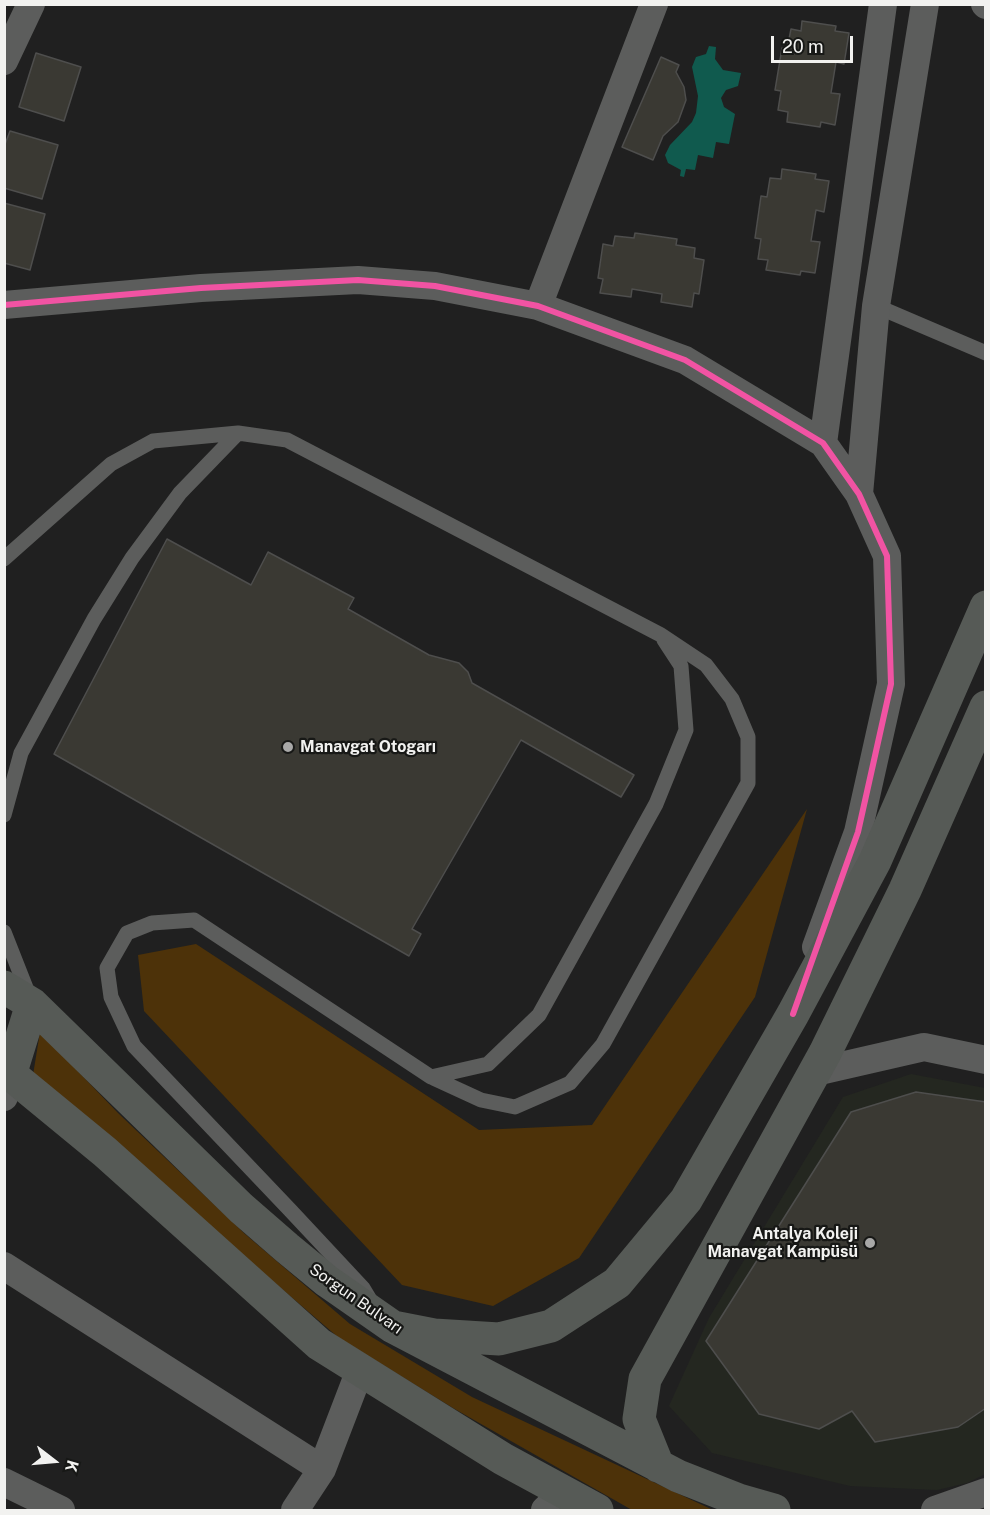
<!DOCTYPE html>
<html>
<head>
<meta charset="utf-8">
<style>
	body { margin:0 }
	#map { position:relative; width:990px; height:1515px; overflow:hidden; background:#202020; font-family:"Public Sans",sans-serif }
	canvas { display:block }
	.frame { position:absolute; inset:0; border:6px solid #f2f2f0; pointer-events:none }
	.north { position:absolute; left:24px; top:1431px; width:60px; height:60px; -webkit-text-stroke:4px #171816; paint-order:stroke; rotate:106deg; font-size:16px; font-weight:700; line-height:24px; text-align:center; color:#f2f2f0 }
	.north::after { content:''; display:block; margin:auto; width:21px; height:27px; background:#f2f2f0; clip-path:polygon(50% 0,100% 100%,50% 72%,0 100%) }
	.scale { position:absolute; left:771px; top:36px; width:82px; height:27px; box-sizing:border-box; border:3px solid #f2f2f0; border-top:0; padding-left:8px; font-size:18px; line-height:21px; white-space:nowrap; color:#f2f2f0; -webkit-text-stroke:4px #171816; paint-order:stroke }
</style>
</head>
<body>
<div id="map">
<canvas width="990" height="1515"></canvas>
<div class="frame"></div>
<div class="north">K</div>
<div class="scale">20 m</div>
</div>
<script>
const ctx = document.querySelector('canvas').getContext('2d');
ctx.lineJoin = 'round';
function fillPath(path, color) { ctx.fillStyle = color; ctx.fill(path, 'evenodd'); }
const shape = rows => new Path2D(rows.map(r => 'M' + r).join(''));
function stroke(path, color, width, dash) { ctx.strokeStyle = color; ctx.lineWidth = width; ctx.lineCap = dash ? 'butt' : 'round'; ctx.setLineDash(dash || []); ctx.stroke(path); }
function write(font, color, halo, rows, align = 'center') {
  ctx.font = font + ' "Public Sans",sans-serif'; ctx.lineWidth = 4.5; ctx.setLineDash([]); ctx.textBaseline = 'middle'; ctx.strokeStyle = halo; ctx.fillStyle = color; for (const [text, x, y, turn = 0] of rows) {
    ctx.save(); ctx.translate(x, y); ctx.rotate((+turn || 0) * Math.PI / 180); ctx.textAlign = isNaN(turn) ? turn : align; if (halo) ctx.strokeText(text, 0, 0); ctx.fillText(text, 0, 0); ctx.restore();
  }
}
fillPath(shape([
	[911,1074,985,1088,985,1474,967,1483,937,1490,850,1486,712,1453,669,1406,709,1318,843,1097]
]), '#242720');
fillPath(shape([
	[807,809,755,997,579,1258,493,1306,402,1285,144,1011,138,955,196,944,479,1130,592,1125],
	[40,1032,118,1113,245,1234,350,1324,472,1397,713,1510,632,1510,453,1408,339,1338,33,1075]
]), '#4d3209');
fillPath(shape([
	[709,46,716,47,715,59,723,70,741,73,738,86,726,90,721,98,724,107,735,114,729,144,716,142,713,158,698,155,695,170,686,169,684,177,680,176,681,170,668,163,665,155,670,145,692,122,696,113,698,96,692,67,696,57,706,54]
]), '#105a4e');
const building = shape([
	[802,21,836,26,835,31,849,33,844,64,836,62,831,93,840,94,835,125,821,122,820,127,787,122,788,112,778,110,781,91,775,90,782,48,787,49,791,29,801,31,802,21],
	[36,53,81,67,64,121,19,107,36,53],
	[661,57,679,65,676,72,684,87,686,100,678,122,663,136,653,160,622,147,661,57],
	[10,131,58,145,42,199,4,188,4,147,10,131],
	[782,169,816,174,815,179,829,181,824,212,816,210,811,241,820,242,815,273,801,271,800,275,766,270,768,260,758,259,761,239,755,238,761,196,767,197,770,178,781,179,782,169],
	[4,203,45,214,30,270,4,263,4,203],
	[635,233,677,239,676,245,695,248,694,258,704,260,699,294,694,293,692,307,661,302,662,294,632,289,631,297,600,293,603,279,598,278,603,244,613,246,615,236,634,238,635,233],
	[167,539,251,585,268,552,354,598,348,609,429,655,459,663,468,672,472,683,634,775,621,797,521,740,412,929,421,934,409,956,54,754,167,539],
	[916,1092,986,1102,986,1408,958,1427,875,1442,852,1411,819,1429,759,1414,706,1341,851,1112,916,1092]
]);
fillPath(building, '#3a3933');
stroke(building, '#4e4e4d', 1.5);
stroke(shape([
	[876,306,986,353],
	[4,559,111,464,153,441,238,433,287,440,661,635,706,665,732,699,748,737,748,783,603,1044,570,1083,515,1107,481,1100,431,1077,194,920,152,923,127,933,107,968,111,997,134,1046,290,1210,363,1288,369,1298],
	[4,815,21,753,94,619,132,558,180,493,238,433],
	[4,932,30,998],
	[431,1077,488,1064,539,1015,656,804,686,730,681,666,664,640]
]), '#5c5d5c', 15);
stroke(shape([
	[985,4,986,5],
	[4,61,31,4],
	[4,305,201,288,358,280,435,286,538,306,685,360,823,443,859,494,887,556,891,684,858,832,816,947],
	[538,306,654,4],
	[823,443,883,4],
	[859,494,876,306,925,4],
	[815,1072,924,1047,986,1060],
	[4,1097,11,1072],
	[4,1266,322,1469],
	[4,1482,61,1510],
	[295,1510,322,1469,360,1370],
	[545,1510,564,1492],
	[935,1510,986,1492]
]), '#5c5d5c', 28);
stroke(shape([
	[4,987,32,1004,241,1208,287,1248,327,1281,393,1327,678,1476,739,1500,774,1510],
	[4,1069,105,1152,319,1344,503,1459,597,1510],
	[11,1072,32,1004],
	[393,1327,434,1335,499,1339,551,1326,617,1283,686,1200,793,1014,875,861,986,607],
	[658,1466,639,1419,645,1379,825,1053,905,890,986,707]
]), '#565a56', 33);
stroke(shape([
	[4,305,201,288,358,280,435,286,538,306,685,360,823,443,859,494,887,556,891,684,858,832,793,1014]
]), '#f153a3', 6);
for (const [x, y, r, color] of [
	[288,747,6,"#a8a8a7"],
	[870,1243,6,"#a8a8a7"]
]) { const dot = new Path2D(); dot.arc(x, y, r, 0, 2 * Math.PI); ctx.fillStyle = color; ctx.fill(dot); stroke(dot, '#171816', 2); }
write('bold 16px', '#f2f2f0', '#171816', [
	["Manavgat Otogarı",300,747],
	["Antalya Koleji",858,1234,"right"],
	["Manavgat Kampüsü",858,1252,"right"]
], 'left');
write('16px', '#f2f2f0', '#171816', [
	["Sorgun Bulvarı",356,1299,35]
]);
</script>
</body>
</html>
